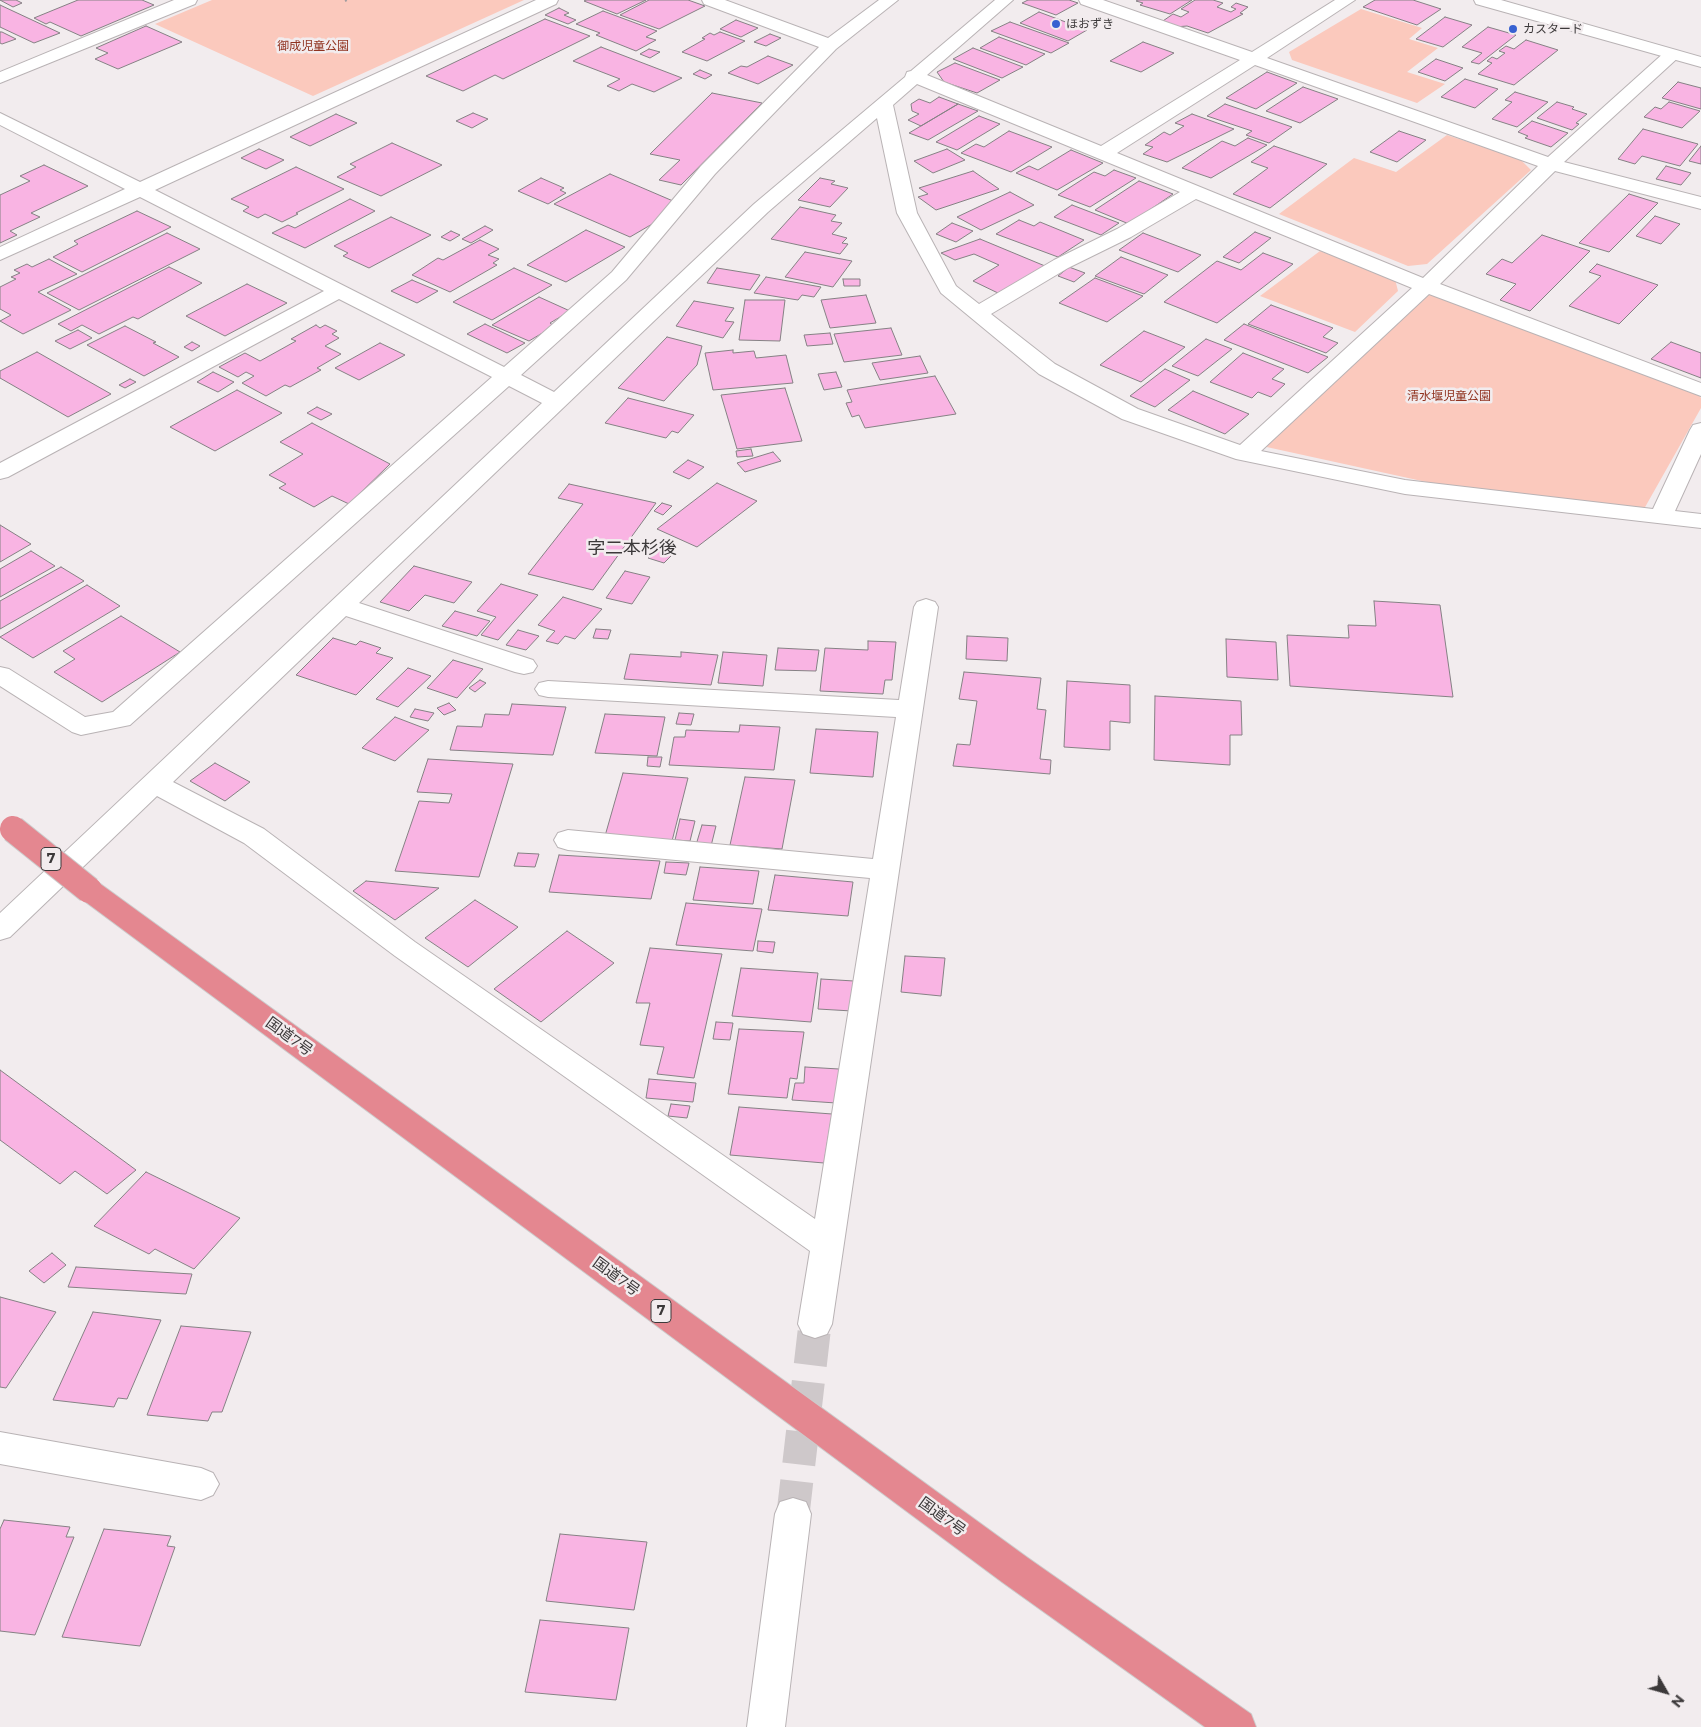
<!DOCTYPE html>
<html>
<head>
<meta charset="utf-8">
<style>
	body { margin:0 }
	#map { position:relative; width:1701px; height:1727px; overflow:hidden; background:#f2ecee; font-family:Montserrat,sans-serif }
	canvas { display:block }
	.north { position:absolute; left:1641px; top:1667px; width:50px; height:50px; -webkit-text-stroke:4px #f2ecee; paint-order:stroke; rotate:128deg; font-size:14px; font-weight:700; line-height:20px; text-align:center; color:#3c393a }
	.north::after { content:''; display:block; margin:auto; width:18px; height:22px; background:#3c393a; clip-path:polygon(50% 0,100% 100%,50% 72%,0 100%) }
</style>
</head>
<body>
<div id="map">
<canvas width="1701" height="1727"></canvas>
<div class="north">N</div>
</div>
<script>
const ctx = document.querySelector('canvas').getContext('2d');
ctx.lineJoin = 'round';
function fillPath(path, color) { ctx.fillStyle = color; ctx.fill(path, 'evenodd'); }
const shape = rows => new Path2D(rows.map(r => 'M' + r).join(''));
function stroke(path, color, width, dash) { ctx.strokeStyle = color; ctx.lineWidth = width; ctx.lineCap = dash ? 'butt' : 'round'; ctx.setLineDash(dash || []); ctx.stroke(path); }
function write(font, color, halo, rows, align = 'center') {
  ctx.font = font + ' Montserrat,"Noto Sans JP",sans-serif'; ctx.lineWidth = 5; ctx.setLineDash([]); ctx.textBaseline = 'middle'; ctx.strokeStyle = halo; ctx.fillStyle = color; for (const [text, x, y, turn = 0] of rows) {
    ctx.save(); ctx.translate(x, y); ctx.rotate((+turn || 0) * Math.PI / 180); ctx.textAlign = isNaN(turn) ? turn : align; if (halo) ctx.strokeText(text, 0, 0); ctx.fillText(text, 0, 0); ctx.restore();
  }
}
fillPath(shape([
	[212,0,524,0,313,96,155,24],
	[1361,9,1422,28,1409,39,1438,48,1407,72,1445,84,1417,103,1292,60,1289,52],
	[1447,135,1520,159,1531,170,1427,264,1408,266,1279,214,1354,158,1396,172],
	[1320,251,1395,279,1398,291,1355,332,1260,296],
	[1432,293,1697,392,1701,398,1701,408,1644,509,1431,483,1262,446,1426,294]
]), '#fbc9bd');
const building = shape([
	[0,0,16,0,22,3,13,7,0,0],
	[78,0,142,0,154,5,81,36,50,22,46,24,34,18,78,0],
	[586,0,646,0,617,14,584,1,586,0],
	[649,0,688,0,705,6,659,29,620,15,649,0],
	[1028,0,1069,0,1078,3,1056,15,1022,3,1028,0],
	[1138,0,1192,0,1170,14,1140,5,1143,3,1136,1,1138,0],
	[1195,0,1213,0,1223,3,1217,7,1231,12,1236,9,1231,7,1236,3,1248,7,1240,13,1243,14,1208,33,1187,26,1175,27,1160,23,1173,14,1181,17,1189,12,1181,9,1195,0],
	[1375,0,1413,0,1441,9,1417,25,1363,7,1375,0],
	[0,5,60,33,34,43,0,27,0,5],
	[559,8,569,13,564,15,576,20,568,24,545,15,559,8],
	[603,11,657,31,646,37,656,40,636,51,596,35,600,33,576,24,603,11],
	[1039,12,1087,30,1068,41,1020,23,1039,12],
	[1445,17,1472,25,1443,47,1416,39,1445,17],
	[545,19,590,36,503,79,495,75,463,91,426,76,545,19],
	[736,20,758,28,741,37,720,29,736,20],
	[1010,22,1069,43,1051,53,991,31,1010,22],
	[146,26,182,42,118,69,95,59,108,53,96,48,146,26],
	[1488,27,1516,35,1479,64,1471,62,1482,53,1462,47,1488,27],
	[0,32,2,32,16,39,2,44,0,43,0,32],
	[720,32,745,41,707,61,682,52,705,39,702,38,710,33,714,35,720,32],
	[770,34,781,38,766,46,754,42,770,34],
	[999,37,1045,54,1026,65,980,48,999,37],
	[1526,40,1558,50,1514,85,1478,74,1492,63,1487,61,1492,57,1497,59,1505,53,1499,51,1506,46,1514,49,1526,40],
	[1143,42,1174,53,1141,72,1110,61,1143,42],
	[601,47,682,78,654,92,632,84,619,91,607,86,620,79,573,61,601,47],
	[973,48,1023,67,1002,78,953,59,973,48],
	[649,49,660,52,650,58,640,54,649,49],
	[768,56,793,65,758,84,728,73,741,66,747,67,768,56],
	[1436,59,1463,68,1445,81,1418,72,1436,59],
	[955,63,1000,80,977,93,944,82,937,72,955,63],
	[700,70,712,75,705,79,693,74,700,70],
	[1267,72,1297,83,1256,109,1226,98,1267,72],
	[1465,79,1498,89,1475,108,1441,97,1465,79],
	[1678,82,1701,88,1701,109,1662,98,1678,82],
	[1303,87,1338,99,1300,123,1266,111,1303,87],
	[1515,92,1548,102,1517,127,1492,119,1512,102,1505,100,1515,92],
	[712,93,762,103,681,185,659,180,680,160,650,154,712,93],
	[939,97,958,104,921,126,908,120,919,114,912,111,911,104,919,99,930,103,939,97],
	[1557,102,1574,107,1572,109,1587,114,1576,123,1579,124,1572,130,1537,118,1557,102],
	[1669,102,1700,111,1682,128,1644,117,1655,107,1661,109,1669,102],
	[958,104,978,111,928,140,909,133,958,104],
	[1225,104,1292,127,1269,143,1246,135,1252,131,1207,116,1225,104],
	[473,113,488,119,472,128,456,121,473,113],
	[336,114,357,123,310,146,290,137,336,114],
	[1192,114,1234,129,1167,162,1143,154,1153,147,1145,145,1164,132,1170,135,1184,126,1175,123,1192,114],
	[979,116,1000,124,957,150,936,142,979,116],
	[1532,121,1568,133,1551,147,1525,138,1528,136,1518,132,1532,121],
	[1643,129,1698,144,1680,166,1642,156,1635,164,1618,159,1643,129],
	[1009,131,1052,147,1011,172,961,153,976,144,984,147,1009,131],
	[1399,131,1426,140,1397,162,1370,152,1399,131],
	[1248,138,1267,145,1211,178,1182,168,1222,141,1235,146,1248,138],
	[392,143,442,165,381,196,337,177,356,167,350,164,392,143],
	[1274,146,1327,164,1270,208,1233,194,1268,168,1251,162,1274,146],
	[1701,146,1701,164,1689,161,1701,146],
	[259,149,284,160,266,169,241,158,259,149],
	[947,149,965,160,933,173,914,161,947,149],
	[1071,150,1103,163,1057,190,1016,173,1029,166,1038,170,1071,150],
	[44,165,88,186,31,213,40,217,10,231,17,235,0,243,0,195,30,181,20,176,44,165],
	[1666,166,1691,173,1681,185,1656,179,1666,166],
	[296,167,344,189,296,213,298,214,282,222,265,214,258,218,243,211,249,207,231,199,296,167],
	[1114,170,1136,178,1090,207,1058,195,1094,172,1105,176,1114,170],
	[973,171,999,189,936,210,918,197,928,194,919,188,973,171],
	[610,174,673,201,659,220,630,237,554,204,610,174],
	[541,178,564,188,560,190,566,193,548,204,518,191,541,178],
	[820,178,835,181,831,184,848,188,830,207,798,200,820,178],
	[1139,181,1173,194,1129,224,1095,210,1139,181],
	[1010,192,1034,205,981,230,957,217,1010,192],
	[1629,194,1658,203,1609,252,1579,243,1629,194],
	[350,199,375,211,305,248,272,233,288,225,295,228,350,199],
	[1072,205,1119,223,1101,235,1054,217,1072,205],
	[800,207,836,215,831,221,842,223,832,234,847,238,842,243,848,244,840,254,771,239,800,207],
	[137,211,171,227,82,272,53,257,78,244,74,241,137,211],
	[1655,216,1680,224,1661,244,1636,236,1655,216],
	[391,217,431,235,369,268,343,256,348,253,334,246,391,217],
	[1019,220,1034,226,1040,222,1084,240,1058,257,996,234,1019,220],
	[952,223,973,231,956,242,936,234,952,223],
	[485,226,493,230,471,243,462,239,485,226],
	[586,230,625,247,566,282,527,265,586,230],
	[451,231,460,235,450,241,441,237,451,231],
	[1255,232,1271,238,1239,263,1223,257,1255,232],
	[167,233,200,249,79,310,47,293,167,233],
	[1143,233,1201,255,1178,272,1119,250,1143,233],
	[1542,235,1590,251,1530,311,1500,300,1516,284,1486,274,1502,259,1512,263,1542,235],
	[980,239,1045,266,1000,294,973,281,999,265,974,254,955,260,941,253,980,239],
	[480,240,499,249,488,255,499,259,493,263,497,265,450,292,412,275,438,258,443,260,480,240],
	[805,252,852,261,833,287,785,277,805,252],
	[1263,253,1293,264,1217,323,1164,302,1217,261,1241,270,1263,253],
	[1121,257,1168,275,1144,294,1095,276,1121,257],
	[49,259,77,274,38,292,71,310,23,334,0,321,11,315,0,309,0,287,16,279,11,277,20,273,14,270,27,264,32,267,49,259],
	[1597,264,1658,285,1619,324,1569,306,1601,276,1589,272,1597,264],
	[169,267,202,283,138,319,133,317,99,334,82,325,71,331,58,324,169,267],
	[1069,267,1085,273,1074,282,1058,276,1069,267],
	[514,268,552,285,492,320,453,302,514,268],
	[717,268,760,275,750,290,707,283,717,268],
	[766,277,821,287,814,297,802,295,798,300,754,293,766,277],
	[1095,278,1143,296,1107,322,1059,303,1095,278],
	[843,279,860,279,860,286,844,286,843,279],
	[412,280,438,291,417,303,391,291,412,280],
	[247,284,287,303,225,336,186,316,247,284],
	[866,295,876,323,830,328,821,300,866,295],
	[539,297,570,311,550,323,554,326,529,341,492,325,539,297],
	[745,300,785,300,780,341,739,340,745,300],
	[694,301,734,308,725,321,734,322,723,338,676,326,694,301],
	[1271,305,1333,328,1323,337,1338,343,1326,353,1248,324,1271,305],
	[485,324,525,343,507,353,467,334,485,324],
	[1244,324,1328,357,1308,373,1224,340,1244,324],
	[316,325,320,328,325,325,337,331,332,334,339,338,325,346,341,354,317,368,321,370,290,387,285,385,266,396,242,383,254,376,246,372,238,377,219,367,245,353,260,361,296,341,291,339,316,325],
	[125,326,156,342,153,343,179,357,144,376,87,345,125,326],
	[891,328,902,355,844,362,834,334,891,328],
	[78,330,92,338,70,349,55,341,78,330],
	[1144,331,1185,347,1141,382,1100,365,1144,331],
	[830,333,833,344,807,346,804,335,830,333],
	[667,337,702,346,697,365,664,401,618,388,667,337],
	[1206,339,1232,349,1198,376,1172,366,1206,339],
	[192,342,200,346,192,351,184,347,192,342],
	[1671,342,1701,353,1701,378,1651,359,1671,342],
	[380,343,405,355,359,380,335,368,380,343],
	[733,350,733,353,754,351,756,358,786,355,793,383,713,390,705,353,733,350],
	[37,352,111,394,68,417,0,378,0,371,37,352],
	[1243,353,1284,369,1272,379,1285,384,1271,397,1258,392,1252,398,1210,382,1243,353],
	[920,356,928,373,880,380,872,363,920,356],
	[1165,369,1190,380,1155,407,1130,396,1165,369],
	[213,372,234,382,218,392,197,382,213,372],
	[836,372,842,387,824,390,818,374,836,372],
	[935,376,956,414,865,428,859,415,852,417,846,403,852,402,847,390,935,376],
	[130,379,136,382,125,388,119,385,130,379],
	[785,388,802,441,737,449,721,395,785,388],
	[237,390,282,413,215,451,170,427,237,390],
	[1193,391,1249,414,1225,434,1168,410,1193,391],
	[628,398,694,415,678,433,672,431,666,438,605,423,628,398],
	[317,407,332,414,321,420,307,413,317,407],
	[312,423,390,464,349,504,332,496,314,507,279,488,286,484,269,475,303,454,280,442,312,423],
	[751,449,753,456,737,457,736,451,751,449],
	[773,452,781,461,745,472,737,463,773,452],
	[688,460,704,467,689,479,673,472,688,460],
	[717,483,757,501,697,547,657,529,717,483],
	[569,484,656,503,593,590,528,574,583,504,558,498,569,484],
	[662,503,672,506,663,515,654,511,662,503],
	[0,525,31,544,0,562,0,525],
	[661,546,676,551,664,563,648,558,661,546],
	[31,551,55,566,0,597,0,569,31,551],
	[414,566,472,582,454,603,425,595,409,611,380,602,414,566],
	[61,567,84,581,0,629,0,601,61,567],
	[625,571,650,577,632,604,606,598,625,571],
	[501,584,538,595,498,640,481,635,496,617,477,611,501,584],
	[87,585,120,606,33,658,0,637,87,585],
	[563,597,602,609,575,639,565,636,558,644,546,641,555,631,538,625,563,597],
	[1374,601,1440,605,1453,697,1290,686,1287,635,1349,638,1348,625,1376,626,1374,601],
	[455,611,490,621,477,636,442,626,455,611],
	[121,616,180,652,102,702,54,672,75,659,63,651,121,616],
	[596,629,611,630,608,639,593,638,596,629],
	[518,630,539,636,526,650,506,645,518,630],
	[967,636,1008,638,1007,661,966,659,967,636],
	[333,638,356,645,360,641,381,648,376,653,393,658,356,695,296,675,333,638],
	[1226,639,1276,642,1278,680,1227,677,1226,639],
	[868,641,896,642,892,680,885,680,883,694,820,691,825,648,868,650,868,641],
	[778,648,819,650,816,671,775,670,778,648],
	[681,652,718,655,711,685,624,679,630,654,681,657,681,652],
	[723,652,767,655,763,686,718,683,723,652],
	[453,660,483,669,457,698,427,688,453,660],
	[408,668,431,676,398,707,376,699,408,668],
	[964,672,1041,678,1037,709,1046,710,1040,759,1051,760,1050,774,953,766,957,744,970,745,977,701,959,699,964,672],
	[480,680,486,683,475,692,469,688,480,680],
	[1067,681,1130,685,1130,723,1110,721,1110,750,1064,747,1067,681],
	[1155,696,1241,701,1242,735,1230,735,1230,765,1154,760,1155,696],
	[449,703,456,710,444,715,437,708,449,703],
	[512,704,566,707,553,755,450,750,457,726,482,727,485,714,509,715,512,704],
	[415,709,434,713,428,721,410,717,415,709],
	[679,713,694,714,691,725,676,724,679,713],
	[605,714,665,717,657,756,595,753,605,714],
	[395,717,429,730,395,761,362,748,395,717],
	[740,725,780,727,774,770,669,765,674,737,685,737,686,730,739,732,740,725],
	[816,729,878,732,873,777,810,773,816,729],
	[648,757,662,757,660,767,647,766,648,757],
	[428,759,513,764,479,877,395,871,419,801,449,803,452,794,417,792,428,759],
	[215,763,250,782,225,801,190,781,215,763],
	[623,773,688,778,672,841,605,836,623,773],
	[745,777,795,780,782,849,730,845,745,777],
	[680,819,695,821,690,841,675,840,680,819],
	[702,825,716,826,711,846,696,845,702,825],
	[518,853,539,854,535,867,514,866,518,853],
	[559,855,660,861,651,899,549,892,559,855],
	[666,862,689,863,686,875,664,873,666,862],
	[700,867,759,871,753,904,693,900,700,867],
	[775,875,853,882,848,916,768,910,775,875],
	[366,881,439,888,395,920,353,891,366,881],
	[475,900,518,927,468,967,425,938,475,900],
	[686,903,762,909,753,951,676,945,686,903],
	[567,931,614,963,541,1022,494,989,567,931],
	[758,941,775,942,773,953,757,951,758,941],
	[650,948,722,954,694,1078,657,1074,664,1047,640,1045,650,1003,636,1003,650,948],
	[905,956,945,958,941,996,901,992,905,956],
	[741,968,818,973,811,1022,732,1016,741,968],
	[821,979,854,981,852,1011,818,1009,821,979],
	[716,1022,733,1023,730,1040,713,1039,716,1022],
	[739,1029,804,1032,797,1079,790,1078,787,1098,728,1094,739,1029],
	[805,1067,839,1069,836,1103,792,1100,795,1083,804,1083,805,1067],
	[0,1070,136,1170,107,1194,75,1171,60,1184,0,1140,0,1070],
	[649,1079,696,1083,693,1102,646,1098,649,1079],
	[671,1104,690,1106,687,1118,668,1116,671,1104],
	[739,1107,832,1114,824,1163,730,1155,739,1107],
	[146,1172,240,1218,194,1269,155,1249,149,1254,94,1226,146,1172],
	[52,1253,66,1265,44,1283,29,1271,52,1253],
	[76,1267,192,1274,186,1294,68,1287,76,1267],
	[0,1297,56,1312,6,1388,0,1387,0,1297],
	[93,1312,161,1320,127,1399,118,1398,114,1407,53,1400,93,1312],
	[181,1326,251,1332,222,1412,212,1412,208,1421,147,1415,181,1326],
	[4,1520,70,1527,66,1537,74,1537,35,1635,0,1631,0,1529,4,1520],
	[104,1529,171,1536,167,1546,175,1547,140,1646,62,1637,104,1529],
	[560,1534,647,1542,634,1610,546,1601,560,1534],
	[540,1620,629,1628,616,1700,525,1692,540,1620]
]);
fillPath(building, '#f9b4e3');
stroke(building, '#858184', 1);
stroke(shape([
	[793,1514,815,1324]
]), '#cec8ca', 33, [33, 17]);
const minor = shape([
	[174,0,197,0,195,4,0,83,0,72,174,0],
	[536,0,558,0,556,4,155,190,504,367,612,272,701,166,819,47,704,4,702,0,725,0,828,38,879,0,898,0,836,49,715,174,626,280,521,375,554,392,754,204,905,77,907,72,911,71,995,0,1013,0,927,75,1101,146,1240,60,1081,4,1079,0,1103,0,1252,52,1335,0,1355,0,1267,58,1548,157,1666,51,1678,51,1681,55,1564,162,1701,197,1701,209,1555,171,1440,284,1701,383,1701,396,1429,294,1261,451,1405,480,1653,509,1690,430,1693,425,1701,423,1701,454,1675,511,1701,514,1701,528,1405,494,1236,459,1122,419,1039,374,941,293,897,213,877,118,768,212,359,603,533,660,537,666,533,672,524,674,515,672,346,616,173,782,264,829,415,942,815,1219,870,878,568,850,558,847,554,840,558,833,568,830,873,859,896,717,548,697,539,695,535,689,539,683,548,681,899,700,914,607,917,602,926,599,935,602,938,607,832,1324,827,1334,815,1338,803,1334,798,1324,810,1251,395,956,244,843,157,796,10,937,0,940,0,913,542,403,509,386,130,725,81,735,72,732,0,686,0,667,9,669,85,717,113,712,492,377,339,299,8,477,0,479,0,463,324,291,140,197,0,260,0,247,125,189,0,125,0,113,140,182,536,0],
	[1255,65,1538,166,1423,278,1117,153,1255,65],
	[917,84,1180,192,1117,229,1054,260,979,304,956,286,917,213,893,105,917,84],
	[1196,199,1412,288,1240,445,1138,409,1055,364,991,314,1068,268,1131,237,1196,199],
	[0,1432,201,1468,213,1473,219,1484,213,1495,201,1500,0,1464,0,1432],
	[793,1498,806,1502,811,1514,785,1727,747,1727,775,1514,780,1502,793,1498]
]);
const tertiary = shape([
	[1474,0,1501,0,1701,57,1701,67,1476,4,1474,0]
]);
const trunk = shape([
	[89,880,99,883,1028,1558,1251,1714,1256,1727,1205,1727,1002,1582,79,897,75,890,79,883,89,880]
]);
stroke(minor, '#b9b3b5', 2);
stroke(tertiary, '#b9b3b5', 2);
stroke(trunk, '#ccc', 2);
stroke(shape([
	[345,1,347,0]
]), '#a29d9f', 2, [2, 2]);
fillPath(minor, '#fff');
fillPath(tertiary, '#fff');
fillPath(trunk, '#e48790');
const trunkBridge = shape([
	[13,829,89,890]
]);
stroke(trunkBridge, '#ccc', 28, []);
stroke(trunkBridge, '#e48790', 26);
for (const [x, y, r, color] of [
	[1056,24,5,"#3761d1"],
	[1513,29,5,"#3761d1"]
]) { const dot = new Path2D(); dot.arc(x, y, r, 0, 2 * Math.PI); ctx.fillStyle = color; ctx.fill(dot); stroke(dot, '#f2ecee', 2); }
write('12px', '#3c393a', '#f2ecee', [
	["ほおずき",1066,24],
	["カスタード",1523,29]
], 'left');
write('12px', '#90321f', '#f2ecee', [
	["御成児童公園",313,46],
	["清水堰児童公園",1449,396]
]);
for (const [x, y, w] of [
	[51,859,20],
	[661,1311,20]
]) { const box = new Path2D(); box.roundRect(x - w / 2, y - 11.5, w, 23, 4); ctx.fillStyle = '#f2ecee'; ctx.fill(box); stroke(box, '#3c393a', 1); }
write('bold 14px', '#3c393a', null, [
	["7",51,859],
	["7",661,1311]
]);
write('15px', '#3c393a', '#f2ecee', [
	["国道7号",289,1037,36],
	["国道7号",616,1277,36],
	["国道7号",942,1517,36]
]);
write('18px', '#3c393a', '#f2ecee', [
	["字二本杉後",632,549]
]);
</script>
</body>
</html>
